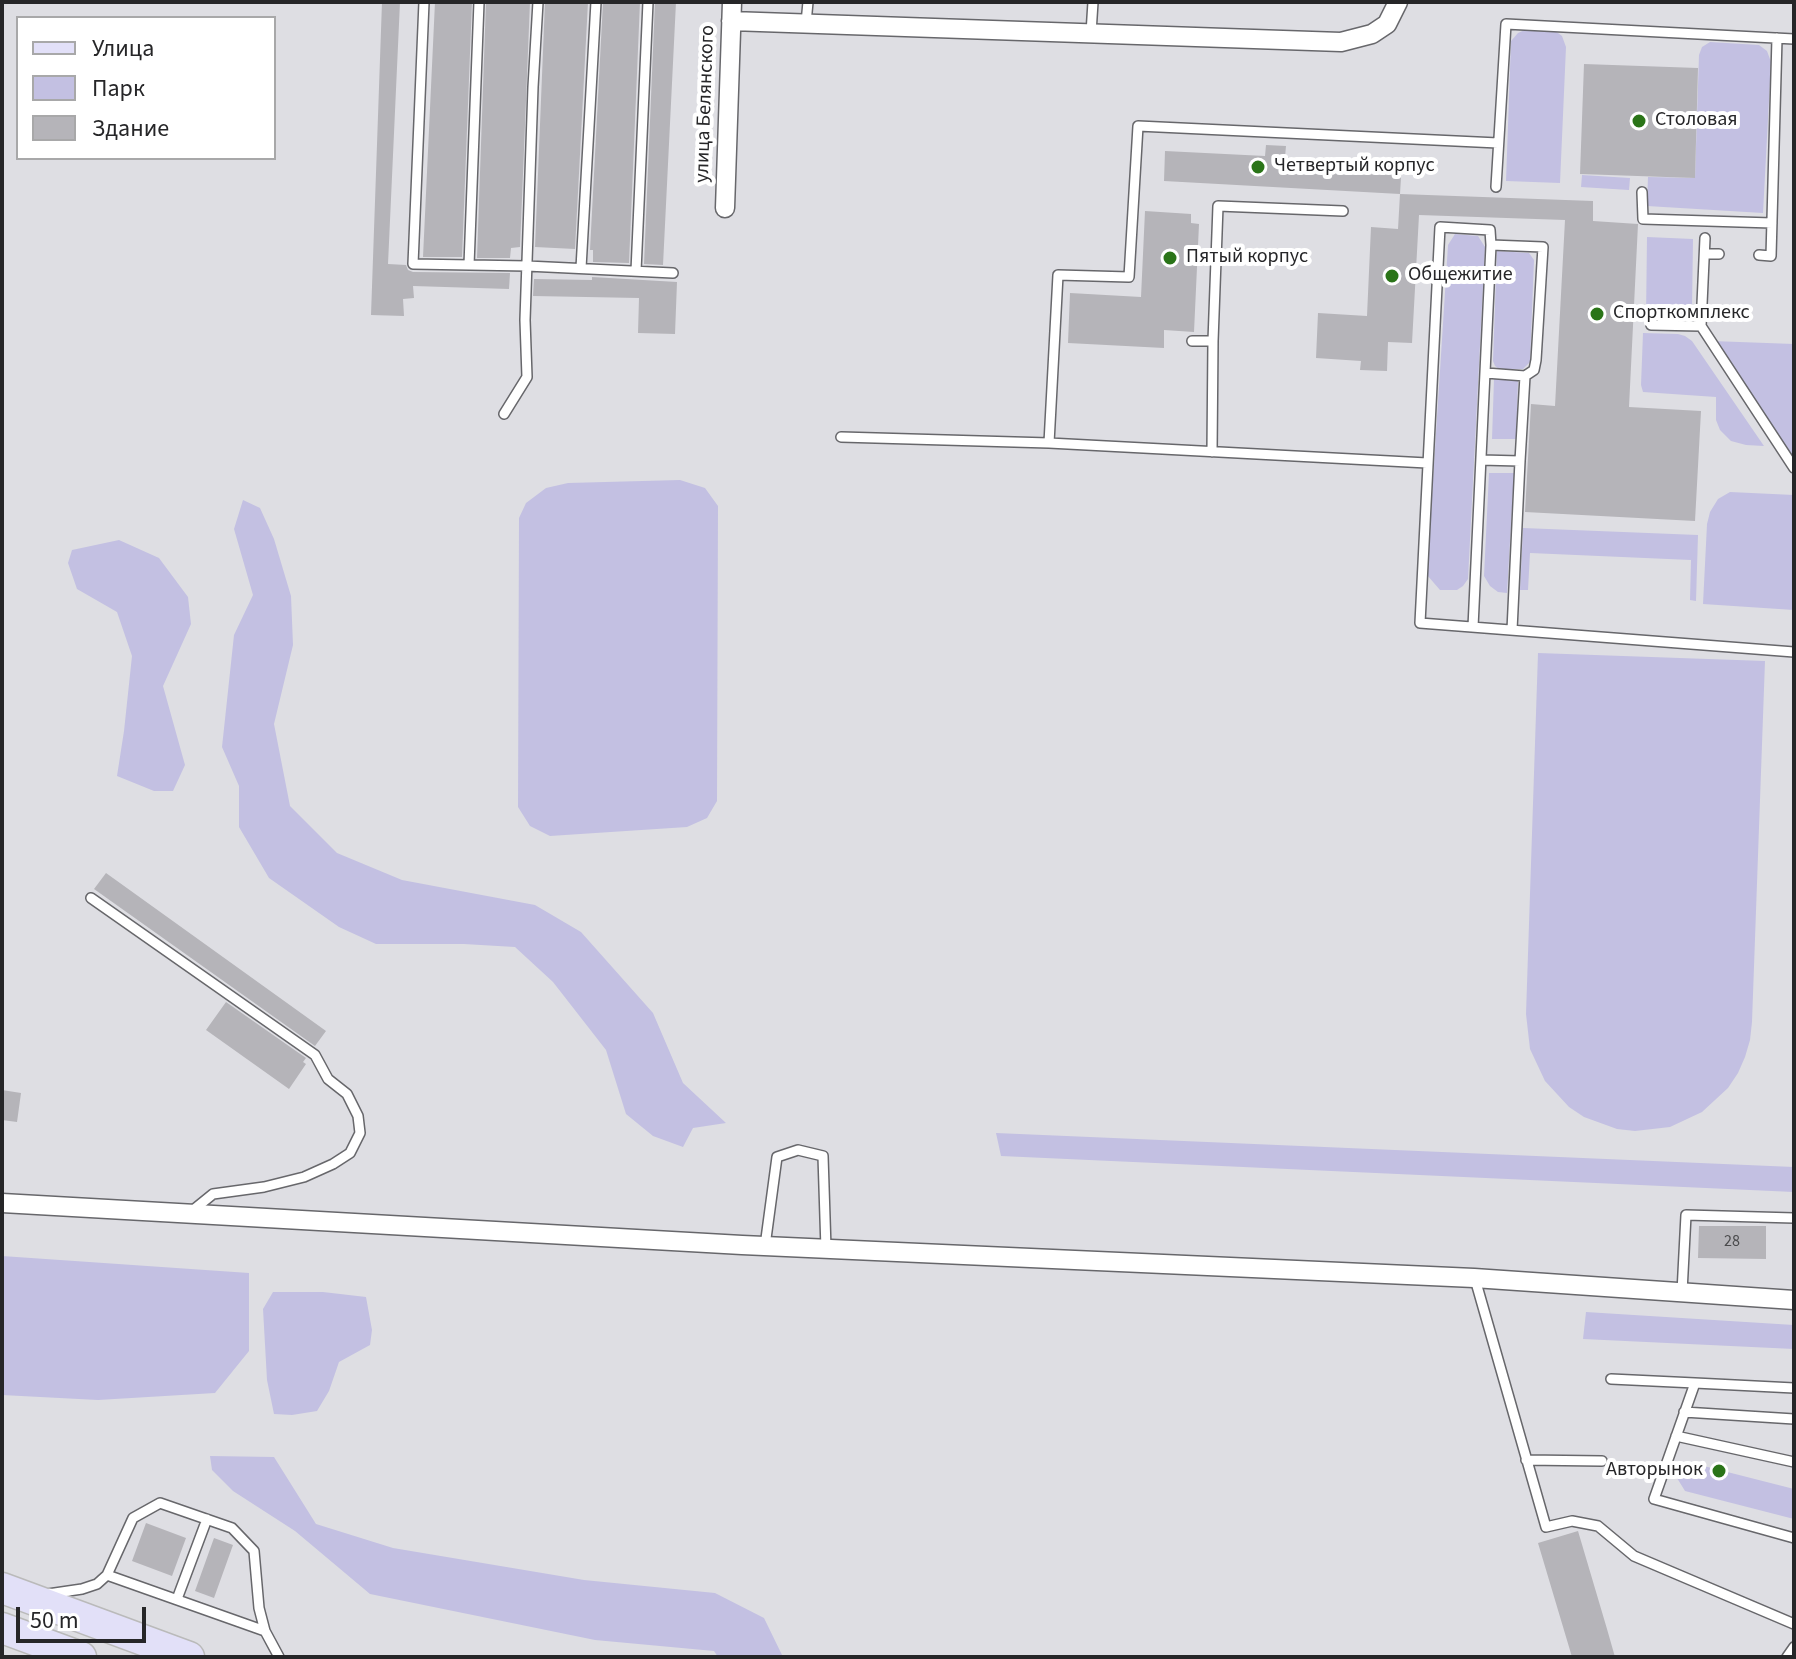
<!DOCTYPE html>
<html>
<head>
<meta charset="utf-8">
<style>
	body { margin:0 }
	#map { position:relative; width:1796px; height:1659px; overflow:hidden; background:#dedee3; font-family:"Source Sans 3",sans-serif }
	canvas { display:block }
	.frame { position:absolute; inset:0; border:4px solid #262628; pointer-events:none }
	.legend { position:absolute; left:16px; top:16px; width:260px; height:144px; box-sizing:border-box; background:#fff; border:2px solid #a8a8a9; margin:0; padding:10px 14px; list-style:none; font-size:24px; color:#262628 }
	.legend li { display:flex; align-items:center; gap:16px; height:40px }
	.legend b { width:40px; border:2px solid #a8a8a9 }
	.scale { position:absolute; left:16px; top:1607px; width:130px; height:36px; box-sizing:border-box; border:4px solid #262628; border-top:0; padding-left:10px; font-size:24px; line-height:28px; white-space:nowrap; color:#262628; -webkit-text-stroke:6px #fff; paint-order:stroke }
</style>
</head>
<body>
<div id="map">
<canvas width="1796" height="1659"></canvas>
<div class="frame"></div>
<ul class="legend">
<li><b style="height:10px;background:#e2e0f8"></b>Улица</li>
<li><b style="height:22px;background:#c3c0e2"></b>Парк</li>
<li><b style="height:22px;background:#b5b4b9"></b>Здание</li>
</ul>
<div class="scale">50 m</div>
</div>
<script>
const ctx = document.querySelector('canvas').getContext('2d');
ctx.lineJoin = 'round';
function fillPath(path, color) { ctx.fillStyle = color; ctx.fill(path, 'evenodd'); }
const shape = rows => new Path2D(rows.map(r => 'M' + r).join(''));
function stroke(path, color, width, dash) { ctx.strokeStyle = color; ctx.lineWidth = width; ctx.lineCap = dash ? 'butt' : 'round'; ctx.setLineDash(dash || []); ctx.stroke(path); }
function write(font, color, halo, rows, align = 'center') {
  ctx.font = font + ' "Source Sans 3",sans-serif'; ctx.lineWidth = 8; ctx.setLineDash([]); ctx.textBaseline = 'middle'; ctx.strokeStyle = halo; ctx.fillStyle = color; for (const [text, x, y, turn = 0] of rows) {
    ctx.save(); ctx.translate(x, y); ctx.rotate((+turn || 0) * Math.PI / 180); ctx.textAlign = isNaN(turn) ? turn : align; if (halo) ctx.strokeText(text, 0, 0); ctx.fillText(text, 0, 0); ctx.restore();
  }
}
fillPath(shape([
	[1527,29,1554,30,1562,36,1566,47,1560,183,1506,181,1511,41,1518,33],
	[1710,42,1759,45,1767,51,1771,62,1763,213,1647,206,1648,177,1695,178,1699,55,1702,47],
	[1582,175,1630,178,1629,190,1581,187],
	[1455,234,1478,236,1485,247,1468,579,1463,586,1457,590,1440,590,1427,575,1448,245],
	[1647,237,1693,239,1692,309,1689,316,1685,318,1646,318],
	[1497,251,1529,253,1534,260,1530,362,1523,369,1499,369,1495,366,1493,361],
	[1643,333,1678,334,1685,336,1692,341,1764,446,1746,445,1731,441,1720,430,1716,420,1716,397,1643,392,1641,385],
	[1712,341,1794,344,1794,454,1790,454],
	[1494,379,1518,381,1516,439,1492,439],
	[1489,473,1514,473,1507,593,1498,592,1490,586,1484,576],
	[680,480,705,488,718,506,717,801,707,818,687,827,550,836,530,826,518,807,519,518,526,503,546,488,568,483],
	[1730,492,1794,495,1794,610,1703,604,1707,524,1710,512,1718,499],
	[243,500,260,508,274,539,291,596,293,645,274,724,290,806,337,853,402,880,535,905,581,932,653,1013,683,1083,726,1123,693,1128,683,1147,653,1136,626,1114,606,1050,553,982,515,947,464,944,376,944,339,927,269,878,239,827,239,786,222,747,234,635,253,595,234,529],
	[1523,528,1698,535,1696,601,1690,600,1691,560,1530,553,1528,590,1520,590],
	[119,540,159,558,188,597,191,624,163,686,185,765,173,791,154,791,117,776,124,731,132,656,117,612,77,589,68,563,72,550],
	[1538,653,1765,661,1752,1022,1750,1040,1745,1057,1738,1073,1728,1088,1702,1112,1670,1127,1635,1131,1617,1129,1584,1117,1569,1107,1545,1081,1530,1049,1526,1014],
	[996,1133,1794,1167,1794,1192,1001,1156],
	[2,1256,249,1273,249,1351,215,1393,98,1400,2,1395],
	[273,1292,323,1292,366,1297,372,1330,370,1345,339,1362,329,1391,317,1411,292,1415,274,1414,267,1380,263,1309],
	[1586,1312,1794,1325,1794,1349,1583,1339],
	[210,1456,274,1457,316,1524,393,1548,584,1580,715,1593,764,1618,783,1657,718,1657,714,1651,595,1640,370,1594,295,1531,233,1491,212,1470],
	[1692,1463,1794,1489,1794,1519,1685,1491,1677,1478,1681,1468]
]), '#c3c0e2');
fillPath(shape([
	[382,2,400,2,388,264,406,265,408,270,413,272,510,273,509,289,413,286,414,298,403,299,404,316,371,315],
	[435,2,472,2,462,257,423,257],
	[486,2,530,2,520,247,511,248,510,258,477,258],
	[545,2,588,2,575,249,535,247],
	[603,2,640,2,629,263,593,262,593,250,590,250],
	[655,2,676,2,663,265,644,264],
	[1584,64,1698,68,1695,178,1580,174],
	[1266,145,1286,146,1285,157,1351,160,1351,173,1382,175,1383,160,1402,161,1400,194,1164,181,1165,151,1265,156],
	[1400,194,1593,201,1593,221,1638,224,1629,407,1701,411,1695,521,1525,512,1531,404,1555,406,1565,220,1419,215,1412,343,1388,342,1387,371,1360,370,1361,361,1316,358,1318,313,1367,316,1371,227,1398,229],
	[1145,211,1191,214,1191,223,1199,224,1194,332,1164,330,1164,348,1068,343,1070,293,1141,297],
	[592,277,677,282,675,334,638,333,639,298,533,296,534,279,592,280],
	[106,873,326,1031,315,1046,94,889],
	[226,1002,306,1058,303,1062,306,1064,289,1089,206,1030],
	[2,1090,21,1093,17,1122,2,1120],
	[1699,1226,1766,1226,1766,1259,1698,1258],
	[146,1523,186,1538,172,1576,132,1561],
	[1578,1531,1607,1629,1615,1657,1572,1657,1538,1543],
	[214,1538,233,1545,214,1598,195,1591]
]), '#b5b4b9');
const lane = shape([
	[424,2,413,264,527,266,673,273],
	[806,23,808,2],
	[1091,33,1093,2],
	[1496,187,1506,24,1794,39],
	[1642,192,1643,219,1772,223],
	[1705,238,1701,326,1794,468],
	[1705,254,1719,254],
	[1759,255,1771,256,1777,38],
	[469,265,479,2],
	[581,268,596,2],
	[636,271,648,2],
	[1651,325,1701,326],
	[1192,341,1213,341],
	[1486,373,1525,376,1534,370,1536,360,1543,247,1491,245],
	[504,414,527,377,525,320,533,87,538,2],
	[841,437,1049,443,1427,463],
	[1049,443,1058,275,1129,277,1138,126,1498,143],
	[1212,452,1213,341,1218,206,1343,211],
	[1481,460,1520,461,1512,630],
	[1520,461,1525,376],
	[1473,627,1491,245,1490,230,1440,227,1420,623,1794,652],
	[91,898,315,1055,328,1079,347,1094,358,1116,360,1133,350,1153,333,1164,304,1177,264,1187,213,1194,192,1211],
	[765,1246,777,1157,798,1150,823,1156,826,1249],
	[1475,1279,1546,1527,1572,1521,1598,1526,1634,1556,1794,1624],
	[1682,1292,1686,1215,1794,1218],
	[1611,1379,1695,1383],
	[1794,1388,1695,1383,1654,1499,1794,1538],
	[1684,1412,1794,1419],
	[1676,1436,1794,1462],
	[1526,1460,1602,1461],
	[107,1575,265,1631],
	[48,1594,82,1589,97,1584,107,1575,133,1518,160,1503,232,1528,254,1551,259,1608,265,1631,279,1657],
	[177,1599,207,1519],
	[1787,1657,1794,1647]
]);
const street = shape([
	[731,21,1341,42,1372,34,1387,24,1398,2],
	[725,208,732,2],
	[2,1203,742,1245,1474,1278,1794,1300]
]);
const primary = shape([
	[2,1588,189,1657],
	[2,1628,81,1657]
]);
stroke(lane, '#67676b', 12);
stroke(street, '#67676b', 21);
stroke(primary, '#bababa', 33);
stroke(lane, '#fff', 9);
stroke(street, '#fff', 18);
stroke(primary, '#e2e0f8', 30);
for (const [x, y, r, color] of [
	[1639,121,8,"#2a7418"],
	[1258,167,8,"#2a7418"],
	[1170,258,8,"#2a7418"],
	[1392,276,8,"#2a7418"],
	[1597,314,8,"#2a7418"],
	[1719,1471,8,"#2a7418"]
]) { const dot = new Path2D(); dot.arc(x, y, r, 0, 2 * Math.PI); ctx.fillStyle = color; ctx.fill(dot); stroke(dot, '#fff', 3); }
write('16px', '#4a4a4c', null, [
	["28",1732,1242]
]);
write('20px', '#262628', '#fff', [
	["улица Белянского",706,104,-88]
]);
write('20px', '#262628', '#fff', [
	["Столовая",1655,121],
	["Четвертый корпус",1274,167],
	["Пятый корпус",1186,258],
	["Общежитие",1408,276],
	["Спорткомплекс",1613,314],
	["Авторынок",1703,1471,"right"]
], 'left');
</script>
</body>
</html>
